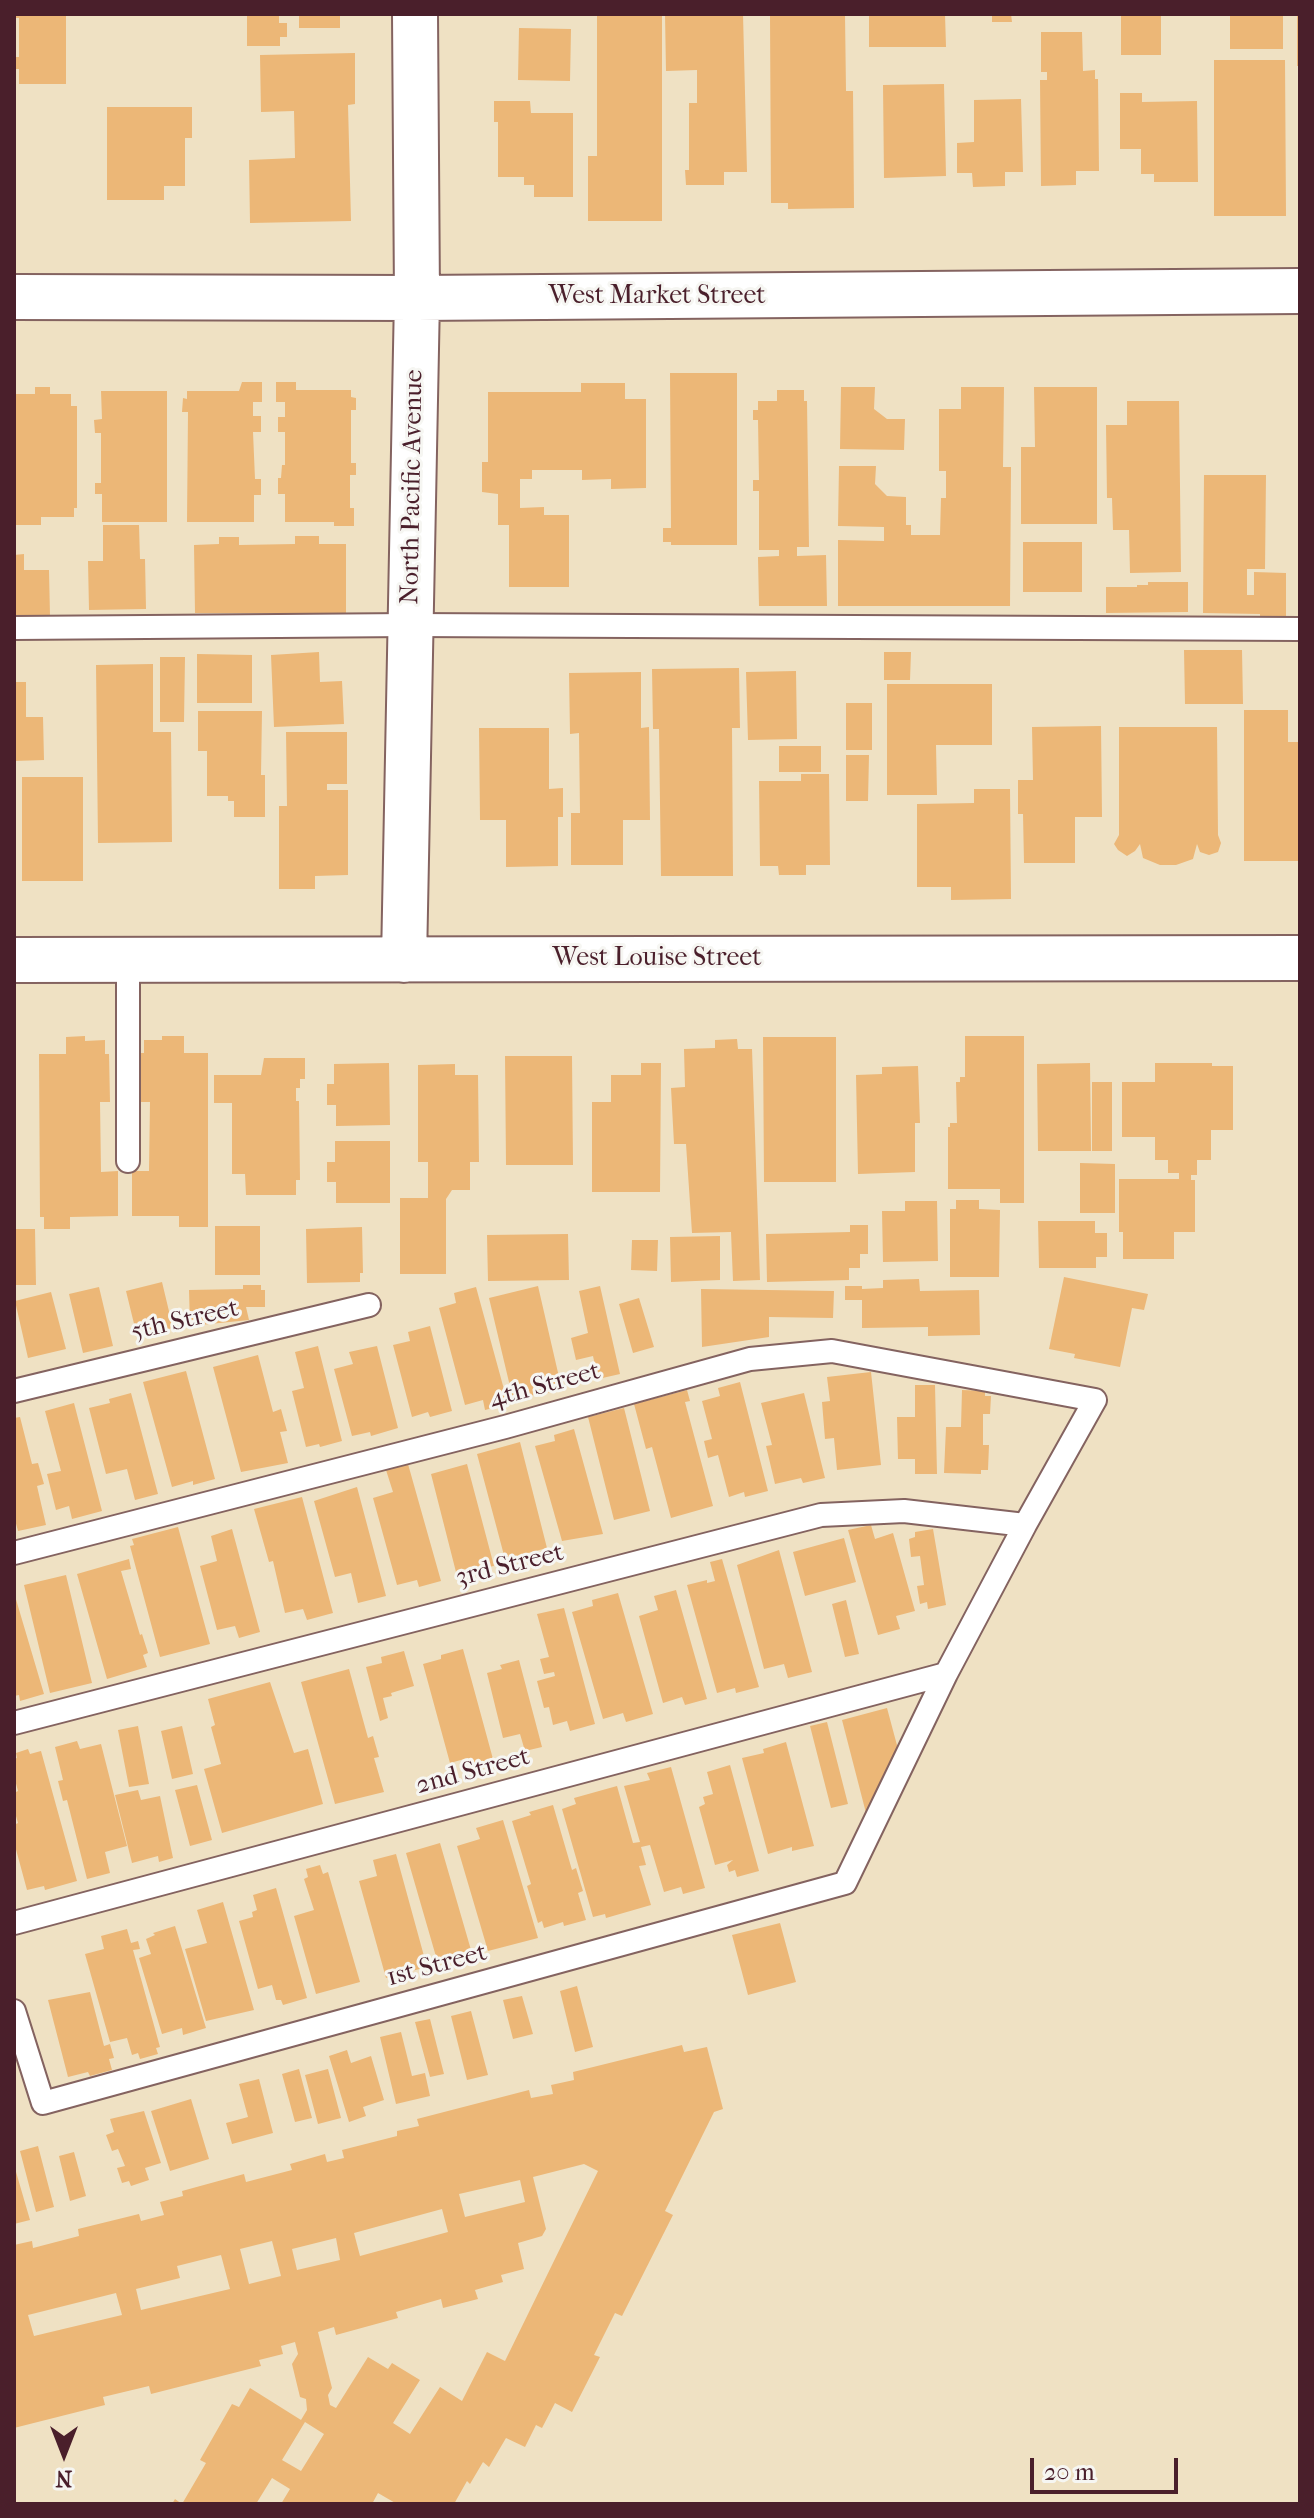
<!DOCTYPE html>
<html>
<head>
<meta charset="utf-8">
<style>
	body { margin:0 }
	#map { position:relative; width:1314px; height:2518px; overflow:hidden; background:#efe1c3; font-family:"IM FELL French Canon",serif }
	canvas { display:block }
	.frame { position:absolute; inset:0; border:16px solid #4a1f2b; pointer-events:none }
	.north { position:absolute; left:24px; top:2414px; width:80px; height:80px; -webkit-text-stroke:6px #f6f6f2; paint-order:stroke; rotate:180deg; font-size:22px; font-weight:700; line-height:32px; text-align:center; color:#4a1f2b }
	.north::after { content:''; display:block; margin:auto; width:28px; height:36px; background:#4a1f2b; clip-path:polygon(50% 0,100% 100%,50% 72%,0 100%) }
	.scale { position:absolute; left:1030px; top:2458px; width:148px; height:36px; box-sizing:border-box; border:4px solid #4a1f2b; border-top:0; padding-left:10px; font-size:24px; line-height:28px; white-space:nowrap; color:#4a1f2b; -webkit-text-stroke:6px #f6f6f2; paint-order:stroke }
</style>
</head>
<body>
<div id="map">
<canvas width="1314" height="2518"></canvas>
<div class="frame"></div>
<div class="north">N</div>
<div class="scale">20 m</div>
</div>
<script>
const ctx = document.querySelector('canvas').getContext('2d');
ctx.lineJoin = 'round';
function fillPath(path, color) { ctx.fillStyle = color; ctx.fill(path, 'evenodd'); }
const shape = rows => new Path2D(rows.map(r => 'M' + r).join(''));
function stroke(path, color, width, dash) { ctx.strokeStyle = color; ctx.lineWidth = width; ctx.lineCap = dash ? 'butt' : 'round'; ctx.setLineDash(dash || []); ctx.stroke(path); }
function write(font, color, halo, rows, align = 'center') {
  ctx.font = font + ' "IM FELL French Canon",serif'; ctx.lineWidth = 6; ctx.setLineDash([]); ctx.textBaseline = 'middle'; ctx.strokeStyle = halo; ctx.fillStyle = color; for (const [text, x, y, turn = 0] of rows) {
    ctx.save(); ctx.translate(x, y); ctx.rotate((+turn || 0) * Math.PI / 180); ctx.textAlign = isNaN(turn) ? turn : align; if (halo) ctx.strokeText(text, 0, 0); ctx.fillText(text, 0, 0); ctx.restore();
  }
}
fillPath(shape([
	[14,14,66,14,66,84,19,84,19,69,14,69,14,57,19,57,19,18,14,18],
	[247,14,279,14,279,23,287,23,287,37,280,37,280,46,247,46],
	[299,14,340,14,340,28,299,28],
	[597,14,662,14,662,221,588,221,588,156,597,156],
	[665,14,743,14,747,172,724,172,724,185,686,185,685,170,689,170,689,103,697,103,697,70,666,71],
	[869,14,945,14,946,47,869,47],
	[992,14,1011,14,1012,22,992,22],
	[1121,14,1161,14,1161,55,1121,55],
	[1230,14,1283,14,1283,49,1230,49],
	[1297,14,1300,14,1300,66,1297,66],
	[770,15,845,15,846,91,853,91,854,208,788,209,788,203,771,203],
	[519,28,571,29,570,81,518,80],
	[1041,32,1082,32,1083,71,1095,70,1095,79,1098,79,1099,171,1076,171,1076,185,1041,186,1040,80,1047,80,1047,72,1041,72],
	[355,53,355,104,348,105,351,221,250,223,249,160,295,158,294,111,261,112,260,55],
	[1214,60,1285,60,1286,216,1214,216],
	[944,84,946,176,884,178,883,85],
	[1120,93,1142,93,1142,102,1197,101,1198,182,1154,182,1154,174,1141,174,1141,149,1120,149],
	[1021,99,1023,172,1005,172,1005,186,973,187,972,173,957,173,957,143,974,142,974,100],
	[494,101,530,101,531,113,573,113,573,197,534,197,534,185,524,185,524,177,498,177,498,122,494,122],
	[107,107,192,107,192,138,185,138,185,186,164,186,164,200,107,200],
	[670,373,737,373,737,545,671,545,671,542,663,542,663,528,671,528],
	[242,382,262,382,262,402,253,402,253,416,261,416,261,432,253,432,255,479,261,479,261,495,254,495,254,522,187,522,188,412,182,412,183,398,187,399,187,391,239,391],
	[276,382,296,382,296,390,351,390,351,397,356,398,356,410,351,410,351,463,356,463,356,475,350,475,350,508,354,508,354,526,334,526,334,522,285,522,285,494,278,494,278,478,281,478,282,465,285,465,285,432,278,432,278,417,285,417,285,402,276,402],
	[581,383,625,383,625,399,646,399,646,488,611,489,611,479,582,480,582,470,532,470,532,479,520,479,520,508,544,507,544,515,569,515,569,587,509,587,509,525,498,525,498,494,482,492,482,462,488,462,488,392,581,392],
	[35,387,50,387,50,394,71,394,71,406,77,406,77,508,74,508,74,517,41,517,41,525,14,525,14,394,35,394],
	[841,387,875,387,874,409,887,419,905,419,904,450,840,449],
	[961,387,1004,387,1003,467,1011,467,1010,606,838,606,838,540,884,541,884,527,838,526,839,466,876,466,875,484,887,496,906,497,906,525,911,525,911,535,940,535,941,498,946,498,946,471,939,471,939,409,961,409],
	[1034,387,1097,387,1097,524,1021,524,1021,447,1035,447],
	[777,390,804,390,804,401,807,401,809,547,797,547,797,556,826,555,827,606,759,606,758,557,779,556,779,550,759,550,759,491,753,491,753,480,759,480,758,420,753,420,753,410,758,410,758,401,777,401],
	[101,391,167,391,167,522,102,522,102,494,95,494,95,483,101,483,101,433,95,433,94,420,102,419],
	[1127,401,1179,401,1181,572,1130,573,1129,530,1113,530,1112,498,1107,498,1106,425,1127,425],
	[1204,475,1266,475,1265,569,1247,569,1247,595,1254,595,1254,572,1286,573,1286,618,1260,618,1260,614,1203,613],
	[103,525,139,525,140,559,145,559,146,609,89,610,88,561,103,561],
	[295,536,319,536,319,544,346,544,346,613,195,613,194,545,219,544,219,537,239,537,239,545,295,544],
	[1023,542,1082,542,1082,592,1023,592],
	[24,554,24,570,49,570,50,616,14,617,14,555],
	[1148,582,1188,582,1188,612,1106,613,1106,587,1137,587,1137,585,1148,585],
	[1184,650,1242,650,1243,704,1185,704],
	[319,652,320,682,342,681,344,724,274,727,271,655],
	[884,652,911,652,910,680,884,680],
	[197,654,252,655,252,703,197,703],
	[160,657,185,657,184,722,160,722],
	[153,664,153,732,171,732,172,842,98,843,96,665],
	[739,668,740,728,732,728,733,876,661,876,659,729,653,729,652,669],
	[796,671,797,739,748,740,746,672],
	[641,672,641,728,649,727,650,820,623,820,623,865,571,865,571,813,580,813,579,733,570,734,569,673],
	[14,682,26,682,26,717,43,717,44,760,14,761],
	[887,684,992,684,992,745,936,745,937,795,887,795],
	[846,703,872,703,872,750,846,750],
	[1244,710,1288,710,1288,742,1300,742,1300,861,1244,861],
	[198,711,262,711,261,775,265,775,265,817,234,817,234,801,228,801,228,796,207,796,207,751,198,751],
	[1101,726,1102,817,1075,817,1075,863,1024,863,1023,814,1018,814,1018,780,1033,780,1032,727],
	[1119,727,1217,727,1218,835,1221,843,1218,852,1209,855,1200,852,1197,844,1193,859,1176,865,1160,865,1143,858,1140,844,1135,851,1127,856,1118,850,1114,844,1119,835],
	[479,728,549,728,549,789,563,788,563,817,558,817,558,866,506,867,506,820,480,820],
	[286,732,347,732,347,784,327,784,327,790,348,790,348,875,315,876,315,889,279,889,279,806,287,806],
	[779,746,821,746,821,772,779,772],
	[846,755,869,755,868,801,846,801],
	[801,774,829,774,830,865,806,865,806,875,779,875,778,866,760,866,759,781,801,781],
	[22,777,83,777,83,881,22,881],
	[974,789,1010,789,1011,899,951,900,951,887,917,887,917,804,974,803],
	[85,1036,85,1041,105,1040,105,1054,109,1054,110,1102,100,1102,101,1172,118,1171,118,1216,70,1217,70,1229,44,1229,44,1217,40,1217,39,1054,66,1054,66,1037],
	[162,1036,184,1036,184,1053,208,1053,208,1227,179,1227,179,1216,132,1216,132,1171,149,1171,150,1102,139,1102,139,1053,144,1053,144,1040,162,1040],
	[965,1036,1024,1036,1024,1203,1000,1203,1000,1189,948,1189,948,1127,950,1127,950,1123,957,1123,956,1082,960,1082,960,1077,965,1077],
	[763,1037,836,1037,836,1182,764,1182],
	[737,1039,738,1049,752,1049,760,1280,733,1281,731,1232,692,1233,686,1144,674,1144,671,1088,685,1087,684,1049,715,1048,715,1040],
	[505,1056,572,1056,573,1165,506,1165],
	[264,1058,305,1058,305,1079,300,1079,300,1088,296,1088,296,1101,299,1101,300,1180,296,1180,296,1195,246,1195,245,1174,232,1174,232,1103,214,1103,214,1075,261,1075],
	[389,1063,390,1125,336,1126,336,1105,327,1105,327,1084,334,1084,334,1064],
	[641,1063,661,1063,660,1192,592,1192,592,1102,611,1102,611,1075,641,1075],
	[1090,1063,1091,1151,1038,1151,1037,1064],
	[1155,1063,1212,1063,1212,1066,1233,1066,1233,1130,1211,1130,1211,1160,1197,1160,1197,1175,1191,1175,1191,1180,1195,1180,1195,1232,1174,1232,1174,1259,1123,1259,1123,1232,1119,1232,1119,1179,1179,1179,1179,1173,1168,1173,1168,1160,1155,1160,1155,1137,1122,1137,1122,1082,1155,1082],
	[455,1064,455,1075,478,1075,479,1162,470,1162,470,1190,452,1190,446,1199,446,1274,400,1274,400,1198,428,1198,428,1162,418,1162,418,1065],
	[918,1066,920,1123,915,1123,915,1172,858,1174,856,1075,882,1074,882,1067],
	[1092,1082,1112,1082,1112,1151,1092,1151],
	[335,1141,390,1141,390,1203,336,1203,336,1182,327,1182,327,1162,335,1162],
	[1080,1163,1115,1164,1115,1213,1080,1213],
	[956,1200,979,1200,979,1209,1000,1210,999,1277,950,1277,950,1209,956,1209],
	[905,1201,937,1201,938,1261,883,1262,882,1211,905,1211],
	[1038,1221,1095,1221,1095,1233,1107,1233,1107,1257,1096,1257,1096,1268,1039,1268],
	[850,1225,868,1225,868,1254,860,1254,860,1268,849,1268,849,1280,767,1282,766,1234,850,1232],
	[215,1226,260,1226,260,1275,215,1275],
	[362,1227,363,1273,360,1273,360,1282,307,1283,306,1229],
	[14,1229,35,1229,36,1285,14,1285],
	[568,1234,569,1280,488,1281,487,1235],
	[720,1236,720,1280,671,1282,670,1237],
	[632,1240,658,1240,657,1271,631,1270],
	[1064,1277,1148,1294,1144,1310,1132,1308,1120,1367,1074,1358,1075,1354,1049,1349],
	[919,1279,920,1291,979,1290,980,1335,928,1336,928,1327,862,1328,862,1300,845,1300,845,1286,862,1286,862,1289,883,1288,883,1280],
	[162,1282,173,1328,137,1336,126,1291],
	[243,1285,261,1285,261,1290,265,1290,265,1307,246,1307,249,1320,190,1326,189,1290,243,1289],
	[538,1286,562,1390,513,1399,489,1298],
	[600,1286,620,1374,598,1379,593,1356,576,1360,571,1338,588,1333,579,1291],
	[99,1287,113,1346,83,1353,69,1294],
	[476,1287,508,1404,485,1410,483,1400,465,1405,439,1308,456,1303,454,1293],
	[701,1289,834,1291,833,1318,769,1317,769,1337,702,1347],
	[51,1292,66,1349,28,1358,15,1301],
	[639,1298,654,1347,633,1353,619,1304],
	[430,1326,452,1411,430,1417,428,1412,412,1417,393,1345,410,1341,408,1332],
	[318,1346,342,1441,320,1447,319,1444,306,1447,292,1391,304,1388,295,1352],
	[377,1346,398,1428,371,1436,370,1432,352,1436,334,1369,353,1364,349,1352],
	[258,1355,273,1412,281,1409,287,1431,280,1432,288,1463,241,1472,213,1367],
	[186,1371,215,1479,193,1485,193,1481,172,1487,143,1382],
	[871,1372,881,1465,837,1470,834,1438,825,1439,822,1402,830,1401,827,1377],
	[740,1382,768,1491,745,1497,744,1492,729,1497,718,1455,708,1458,704,1441,712,1439,702,1401,720,1396,718,1388],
	[915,1385,935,1385,937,1474,915,1474,915,1459,898,1459,897,1417,915,1417],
	[687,1390,690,1401,685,1402,713,1506,671,1518,652,1447,646,1449,634,1404],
	[962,1390,985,1391,985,1396,991,1396,990,1414,983,1414,983,1445,989,1445,988,1470,981,1470,981,1474,944,1473,946,1427,961,1427],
	[131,1393,158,1494,135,1500,127,1469,106,1474,89,1408,110,1403,109,1399],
	[804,1393,825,1478,803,1483,801,1478,775,1484,766,1446,772,1445,761,1403],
	[74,1403,102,1511,72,1519,69,1506,56,1510,47,1474,61,1471,45,1411],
	[624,1408,650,1511,614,1520,588,1417],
	[20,1417,32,1464,38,1463,44,1484,37,1486,46,1525,18,1531,14,1516,14,1418],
	[574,1429,603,1534,562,1541,535,1446,555,1441,554,1435],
	[520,1442,547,1548,505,1559,477,1454],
	[408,1464,441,1581,419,1587,417,1580,397,1585,373,1498,393,1492,386,1470],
	[467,1464,494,1566,456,1572,431,1474],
	[357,1487,386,1596,358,1603,351,1573,335,1577,314,1501],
	[302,1497,333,1613,307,1620,303,1609,285,1613,273,1561,269,1562,254,1509],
	[871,1525,875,1539,893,1533,915,1611,896,1616,900,1629,878,1635,848,1530],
	[178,1527,210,1644,160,1657,130,1546,134,1545,132,1539],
	[232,1529,260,1632,239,1638,235,1626,217,1630,200,1566,217,1561,211,1536],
	[933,1529,946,1605,928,1609,927,1602,920,1604,917,1586,924,1585,920,1556,911,1557,909,1539,915,1537,915,1532],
	[844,1538,856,1582,805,1596,793,1552],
	[779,1550,812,1672,788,1678,784,1664,764,1669,737,1565],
	[129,1559,131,1569,121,1571,140,1635,142,1634,148,1653,143,1655,147,1667,107,1679,77,1574],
	[722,1559,759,1687,736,1693,735,1688,717,1693,687,1585,707,1580,707,1583,715,1581,710,1562],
	[66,1575,92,1683,50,1693,24,1585],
	[676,1590,707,1699,685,1705,682,1697,663,1703,639,1616,658,1610,654,1596],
	[618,1593,653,1714,626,1722,623,1713,603,1719,572,1612,593,1606,592,1600],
	[15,1596,44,1694,20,1701,19,1695,14,1696],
	[846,1600,859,1654,845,1657,832,1604],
	[564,1608,595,1724,570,1731,567,1721,553,1725,549,1707,544,1708,537,1681,555,1676,554,1672,544,1674,540,1659,549,1657,537,1614],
	[463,1649,493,1759,470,1766,468,1758,450,1763,423,1664,441,1659,441,1655],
	[404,1651,414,1686,391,1693,392,1696,383,1698,388,1718,380,1721,366,1667,382,1663,381,1657],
	[519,1660,542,1747,525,1751,520,1734,503,1738,487,1673,502,1669,500,1665],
	[349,1669,368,1738,373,1736,379,1757,374,1758,384,1792,335,1804,301,1682],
	[270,1682,294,1753,308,1749,323,1804,222,1833,204,1769,221,1764,211,1727,215,1725,208,1699],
	[887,1708,898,1749,866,1813,842,1720],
	[827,1722,848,1804,831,1808,810,1726],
	[138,1726,149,1784,129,1787,118,1730],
	[182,1726,193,1774,172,1779,161,1731],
	[77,1741,80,1749,101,1744,127,1846,105,1852,110,1873,87,1879,67,1800,63,1801,58,1781,63,1780,55,1747],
	[786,1742,814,1846,792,1851,792,1847,768,1854,742,1758,764,1753,763,1749],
	[28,1749,30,1754,41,1751,77,1881,45,1890,44,1886,27,1890,14,1842,14,1825,18,1823,14,1809,14,1793,18,1791,14,1776,14,1759,17,1758,16,1753],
	[730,1765,759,1871,737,1877,735,1870,729,1872,727,1865,733,1860,715,1865,699,1807,705,1804,703,1797,713,1794,707,1772],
	[671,1767,705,1888,683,1894,681,1887,664,1892,650,1845,641,1847,646,1865,639,1866,651,1905,606,1918,605,1914,593,1917,562,1809,576,1804,574,1798,617,1786,633,1843,640,1842,624,1786,650,1780,647,1773],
	[197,1785,212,1840,190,1846,175,1790],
	[138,1790,141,1800,160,1796,173,1858,159,1862,158,1856,132,1863,115,1795],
	[553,1805,572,1870,576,1868,583,1891,578,1893,586,1920,564,1926,563,1922,544,1928,542,1921,538,1923,527,1886,531,1884,512,1821,531,1815,529,1812],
	[503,1820,538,1938,488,1951,457,1846,480,1839,476,1828],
	[440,1843,471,1950,437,1960,406,1853],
	[396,1854,427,1967,386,1978,359,1881,377,1876,373,1860],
	[320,1865,323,1874,328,1872,360,1982,316,1994,294,1916,314,1910,304,1879,308,1877,306,1869],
	[276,1888,307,1998,283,2005,281,2000,276,2000,272,1985,258,1989,239,1921,253,1917,252,1912,257,1910,253,1895],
	[223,1902,254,2010,206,2021,185,1949,207,1943,197,1910],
	[780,1923,796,1982,748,1995,732,1935],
	[175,1926,206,2028,183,2035,182,2028,162,2034,139,1958,151,1954,146,1939,155,1935,153,1933],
	[127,1929,131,1943,138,1941,140,1949,133,1950,160,2047,156,2048,158,2054,140,2059,138,2053,132,2055,127,2038,110,2042,85,1954,104,1949,101,1936],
	[577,1986,593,2047,575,2052,560,1991],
	[90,1992,104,2046,110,2044,114,2058,109,2059,112,2070,90,2076,88,2072,68,2077,48,2000],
	[522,1996,533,2034,513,2039,503,2000],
	[471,2011,488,2075,467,2080,451,2016],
	[430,2019,444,2074,430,2077,415,2022],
	[401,2032,412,2076,425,2073,430,2096,396,2104,380,2037],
	[682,2045,684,2052,707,2047,723,2109,714,2112,665,2211,673,2215,622,2316,615,2313,594,2355,600,2357,572,2412,555,2403,542,2428,536,2425,525,2447,506,2438,489,2467,483,2462,470,2484,467,2481,454,2504,397,2504,378,2493,372,2504,281,2504,290,2489,272,2478,256,2504,172,2504,175,2499,182,2504,206,2463,200,2460,232,2404,239,2407,250,2388,301,2420,307,2410,306,2399,300,2397,292,2364,298,2354,295,2342,281,2346,283,2354,259,2360,261,2366,151,2394,149,2386,103,2397,105,2405,14,2428,14,2245,32,2241,33,2248,79,2236,78,2229,139,2214,141,2221,164,2215,160,2202,183,2196,182,2191,244,2174,246,2182,292,2170,290,2164,325,2154,327,2162,344,2158,342,2150,397,2136,397,2131,419,2126,417,2119,529,2090,531,2098,553,2094,551,2085,574,2080,573,2072],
	[584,2164,598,2171,505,2361,487,2352,462,2401,440,2387,410,2434,393,2423,420,2380,392,2363,388,2369,368,2357,336,2408,330,2405,328,2395,332,2388,318,2332,334,2327,336,2335,398,2318,396,2312,441,2299,443,2308,478,2299,475,2290,503,2282,501,2275,524,2269,518,2243,542,2236,546,2229,533,2177],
	[520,2180,525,2202,465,2217,459,2194],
	[442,2209,448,2232,360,2256,354,2233],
	[336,2238,340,2260,297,2270,292,2249],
	[272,2241,281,2276,249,2284,240,2249],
	[221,2255,230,2289,141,2310,136,2289,180,2278,177,2266],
	[116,2293,122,2315,34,2336,28,2315],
	[305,2422,324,2434,301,2471,282,2460],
	[347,2050,351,2063,371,2056,384,2100,363,2107,366,2116,349,2122,329,2056],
	[299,2069,312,2118,295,2122,282,2074],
	[328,2069,341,2118,318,2124,305,2075],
	[259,2079,273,2133,232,2144,226,2123,248,2117,239,2084],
	[191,2099,209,2159,170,2171,151,2111],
	[144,2111,161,2163,145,2168,149,2180,131,2186,129,2181,122,2183,117,2168,125,2166,118,2149,112,2151,106,2135,114,2132,110,2119],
	[38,2146,54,2207,36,2212,20,2151],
	[74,2152,86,2196,70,2201,59,2156],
	[14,2165,30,2220,14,2224]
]), '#ecb777');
const lane = shape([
	[14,628,410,625,1300,629],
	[128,960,128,1161],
	[14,1391,369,1305],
	[14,1553,505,1427,750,1359,832,1351,1095,1400,1025,1525,946,1674,845,1883,43,2103,14,2011],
	[14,1723,821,1515,904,1511,1025,1525],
	[14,1923,946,1674]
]);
const street = shape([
	[14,297,417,298,1300,291],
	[14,960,1299,958],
	[404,960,417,298,415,14]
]);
stroke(lane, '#846360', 26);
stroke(street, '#846360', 48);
stroke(lane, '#fff', 22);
stroke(street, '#fff', 44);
write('26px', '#4a1f2b', '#f6f6f2', [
	["West Market Street",657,297],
	["North Pacific Avenue",413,487,-89],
	["West Louise Street",657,959],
	["5th Street",185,1321,-13],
	["4th Street",545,1386,-15],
	["3rd Street",510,1566,-14],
	["2nd Street",473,1772,-15],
	["1st Street",437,1966,-15]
]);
</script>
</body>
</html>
